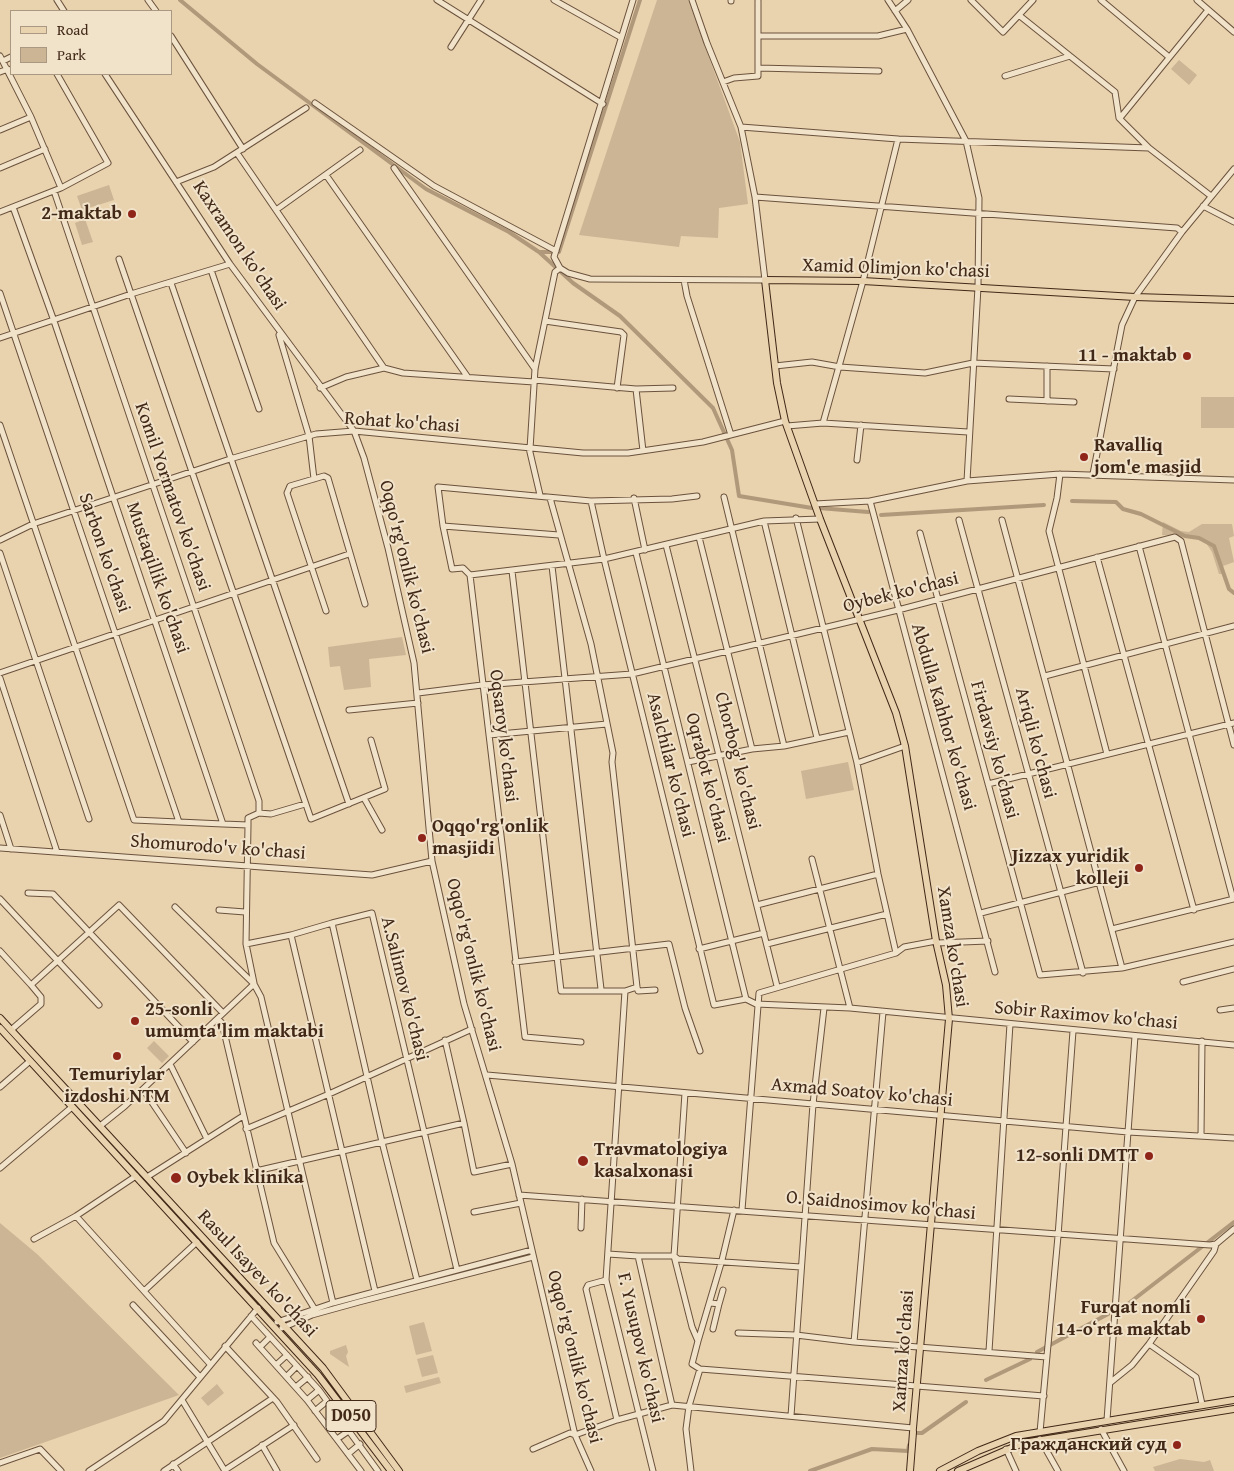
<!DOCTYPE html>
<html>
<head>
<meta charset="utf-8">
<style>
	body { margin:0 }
	#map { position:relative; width:1234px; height:1471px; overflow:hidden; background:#e9d2ae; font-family:"Gentium Book Plus",serif }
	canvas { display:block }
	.legend { position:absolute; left:10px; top:10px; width:162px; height:65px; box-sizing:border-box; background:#f1e2ca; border:1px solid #ab9882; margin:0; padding:6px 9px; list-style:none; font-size:15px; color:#412817 }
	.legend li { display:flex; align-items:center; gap:10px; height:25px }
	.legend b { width:25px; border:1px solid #ab9882 }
</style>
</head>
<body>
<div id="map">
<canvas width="1234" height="1471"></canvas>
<ul class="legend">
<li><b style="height:6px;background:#e9d2ae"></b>Road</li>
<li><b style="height:14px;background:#ccb594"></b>Park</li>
</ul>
</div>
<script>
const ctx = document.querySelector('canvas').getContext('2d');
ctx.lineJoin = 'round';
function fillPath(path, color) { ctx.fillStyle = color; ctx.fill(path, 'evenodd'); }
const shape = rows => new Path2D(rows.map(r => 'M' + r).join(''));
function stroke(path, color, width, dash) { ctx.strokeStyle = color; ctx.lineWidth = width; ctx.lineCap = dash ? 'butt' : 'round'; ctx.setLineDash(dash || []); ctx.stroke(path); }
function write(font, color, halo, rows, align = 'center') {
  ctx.font = font + ' "Gentium Book Plus",serif'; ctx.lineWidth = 4; ctx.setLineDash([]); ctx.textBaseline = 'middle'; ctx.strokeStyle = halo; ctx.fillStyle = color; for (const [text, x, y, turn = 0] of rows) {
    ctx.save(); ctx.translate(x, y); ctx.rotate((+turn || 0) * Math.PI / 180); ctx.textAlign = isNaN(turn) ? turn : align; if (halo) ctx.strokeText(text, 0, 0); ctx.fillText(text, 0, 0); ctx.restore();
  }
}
fillPath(shape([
	[657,0,688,0,740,142,748,204,719,208,718,238,681,236,679,247,579,235],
	[1179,60,1197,75,1189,85,1171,69],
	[109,185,114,200,82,210,77,196],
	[85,219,93,242,82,245,75,223],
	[1201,397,1234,397,1234,428,1201,428],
	[1163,522,1181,531,1189,532,1202,524,1232,524,1234,536,1229,538,1234,562,1223,566,1225,574,1219,574,1212,552,1206,543,1199,539,1162,535],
	[402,637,406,655,369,659,371,687,344,690,340,666,330,667,328,647],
	[848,762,854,790,806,799,801,771],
	[154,1041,169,1056,162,1063,147,1048],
	[0,1223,37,1254,179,1395,0,1458],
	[424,1322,432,1351,416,1355,409,1326],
	[346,1345,348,1352,346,1356,349,1367,330,1354,330,1351],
	[433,1355,438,1373,422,1377,417,1359],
	[439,1377,441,1383,406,1393,404,1386],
	[217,1384,224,1393,208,1406,201,1398],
	[1180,1459,1204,1462,1210,1460,1214,1471,1155,1471,1153,1467]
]), '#ccb594');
stroke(shape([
	[180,0,257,64,426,189,509,232,539,252,573,283,620,316,713,408,732,450,739,496,812,508],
	[539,252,554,252],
	[559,252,640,0],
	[1072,501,1116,502,1123,509,1141,514,1185,536,1199,538,1214,546,1229,589,1234,593],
	[819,508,868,512],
	[881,515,1044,505],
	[1124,1307,1234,1222],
	[1037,1352,1108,1314],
	[986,1380,1030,1359],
	[913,1433,922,1433,966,1402],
	[810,1471,872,1449,908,1451,909,1445]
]), '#b0987b', 4);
const minor = shape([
	[57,0,64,11],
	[148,0,156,11],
	[437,0,603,104],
	[554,0,620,37],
	[633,0,554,257,560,268,568,273,590,279,765,280,755,197,741,127,707,43,692,0],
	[731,0,731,1],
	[888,0,907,29,966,141,979,198,978,287,967,481],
	[971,0,1003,32,1033,0],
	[1101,0,1169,57],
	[1197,0,1234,32],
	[895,11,908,0],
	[1020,16,1115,92,1119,118,1149,148],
	[171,36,243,149],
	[758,36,878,36,907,29],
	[451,47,481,0],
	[0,56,31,117,61,188],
	[3,61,11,57],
	[758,68,879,71],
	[0,72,8,69],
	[105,74,230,264,354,431,364,458,388,548,414,663,432,861,464,1004,512,1164,575,1435,591,1471],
	[1005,76,1070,56],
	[723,82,734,78,758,76,758,1],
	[315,103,434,186,556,251],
	[1120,118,1208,10],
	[741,127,898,139,1149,148,1211,196],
	[0,130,31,117],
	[237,153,384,368],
	[0,168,45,149],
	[394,168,535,369],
	[326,175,467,376],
	[176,182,214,167,306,108],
	[54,191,259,801,259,813],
	[755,197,1177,228,1182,232],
	[1203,206,1234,222],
	[13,207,54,321,223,824,248,825,246,944],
	[276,210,360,150],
	[0,212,61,188,108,163,57,74],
	[119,259,311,819,385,789,371,740],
	[211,270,259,409],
	[684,280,687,296,731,435],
	[171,283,349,804],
	[0,293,179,822],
	[545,321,621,332,624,335,617,388],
	[279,335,309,436,314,479],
	[0,338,131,294,230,264],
	[775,366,812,362,840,367,925,373,973,363,1114,369],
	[534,380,636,389],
	[320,388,346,377,384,368,403,373,534,382],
	[1009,399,1074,402],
	[1047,401,1047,366],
	[823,423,863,281,898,139],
	[0,425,134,820,223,824],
	[787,426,823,423,968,432],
	[529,448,540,495],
	[530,449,535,369,555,272,560,268],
	[643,451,636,389,673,388],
	[857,460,861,425],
	[1060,474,1057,498,1049,531,1107,754],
	[1093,474,1122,325,1135,297,1182,232,1234,169],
	[724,497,784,746],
	[550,498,591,644,613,753,612,762,637,987,638,991,655,990],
	[634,498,645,550],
	[591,501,604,559,714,1005,746,999],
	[870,501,995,972],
	[815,504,870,501,967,481,1060,474,1234,480],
	[796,518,857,763,878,874,896,953],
	[959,520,1083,973],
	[1002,520,1122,968],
	[764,521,817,738],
	[443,526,559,535],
	[920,533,1040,975,1122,968,1234,942],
	[699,537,752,749],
	[0,540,33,524,230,459,316,434,354,431,583,453,628,453,703,442,785,421],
	[666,545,777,986],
	[1139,546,1233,899],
	[0,553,89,819],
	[636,553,746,999,756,1004,850,1008,1234,1045],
	[1097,557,1194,910],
	[552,566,601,989],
	[512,571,561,991,625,991,637,987],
	[470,575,604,559,764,521,820,519],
	[326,611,287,493,290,486,324,476,328,478,365,604],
	[0,673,349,554],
	[1045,676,1234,626],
	[0,678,57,852],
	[418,693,482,685,632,674,898,610,1175,537,1181,541,1234,745],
	[349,710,418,703],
	[489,735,607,724],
	[688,762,752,749,784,746,849,732],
	[857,763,905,746],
	[988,784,1234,723],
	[364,798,382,830],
	[0,815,11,849],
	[248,825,248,818,259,813,271,814,305,804],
	[0,848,372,875,432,861],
	[812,859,850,1008],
	[28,893,53,894,193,1042],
	[0,899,99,1005],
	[757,905,878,874],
	[175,907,254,984,261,997,333,1303],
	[219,910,245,912],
	[981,913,1100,882],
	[332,923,291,935,375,1291],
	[1112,929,1234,899],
	[937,943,988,941],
	[767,944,887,914],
	[699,949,764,933],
	[0,951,31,985],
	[515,962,669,944,685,1008,700,1051],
	[1183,982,1234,969],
	[254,983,246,944,291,935],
	[625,991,606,1280,653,1471],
	[1220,1010,1234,1008],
	[218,1019,222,1023,274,1243,314,1308],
	[11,1030,41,1004,41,997,31,985,119,905,223,1013],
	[445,1040,464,1123],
	[581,1042,525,1037,470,575,463,568,452,569,443,526,438,487,591,501,672,499,697,496],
	[170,1064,207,1139],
	[487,1075,1128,1132,1234,1138],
	[0,1087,30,1061],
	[143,1089,186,1153],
	[685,1093,674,1256,692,1327,698,1341,692,1364,700,1369,1044,1396],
	[100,1126,125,1106,254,984],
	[246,1129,329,1094,472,1029],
	[1201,1136,1202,1041],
	[0,1168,72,1107],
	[256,1171,382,1142,332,923,372,913,457,1270],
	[147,1177,243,1116],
	[519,1195,1210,1245,1216,1244,1234,1229],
	[742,1210,759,993,896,953,904,947,936,941],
	[474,1212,521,1203],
	[76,1216,210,1364],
	[581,1228,582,1199],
	[34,1239,76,1216,136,1176],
	[608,1254,638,1256],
	[417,1280,382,1142,464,1123,474,1172,512,1164],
	[606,1280,588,1285,586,1289,617,1420],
	[144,1291,197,1242],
	[711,1303,719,1304,713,1329],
	[719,1304,723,1290],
	[133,1305,199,1376],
	[251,1316,319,1390,378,1471],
	[277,1322,333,1303,532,1250],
	[282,1328,312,1315,359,1302,533,1257],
	[738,1333,796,1335,854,1342,1047,1357],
	[698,1341,722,1260,734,1210],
	[854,1342,883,1012],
	[256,1343,307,1400,361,1471],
	[1149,1344,1196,1377,1202,1404],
	[225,1346,277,1402,317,1459],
	[260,1347,270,1337],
	[989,1351,1010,1024],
	[276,1365,287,1355],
	[287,1376,297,1366],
	[1111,1382,1132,1365,1149,1344,1214,1251,1216,1244],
	[296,1387,308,1377],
	[182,1400,225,1471],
	[307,1400,319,1390],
	[672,1405,638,1256,674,1256,678,1259,801,1267],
	[315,1411,327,1401],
	[791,1416,813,1104,824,1008],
	[1107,1420,1135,1036],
	[326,1425,338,1414],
	[1101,1429,1124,1471],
	[1040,1432,1058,1236,1073,1031],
	[337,1439,350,1430],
	[1040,1439,1058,1471],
	[262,1445,277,1471],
	[533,1449,570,1433,575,1435,617,1420,672,1405,913,1428,913,1431],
	[1006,1449,1016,1471],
	[348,1454,360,1444],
	[0,1463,40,1449,61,1471],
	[173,1464,178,1471],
	[225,1470,294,1425],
	[89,1471,164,1421,258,1308],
	[164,1471,273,1398],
	[691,1471,686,1429,689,1406,700,1369]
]);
const major = shape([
	[0,1018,323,1368,399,1471],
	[0,1028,318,1375,391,1471],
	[913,1428,949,1019,946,985,936,941,905,746,896,713,820,519,785,421,777,383,765,280,863,281,1135,297,1234,300],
	[910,1471,913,1432],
	[940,1471,978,1451,1016,1436,1234,1400],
	[958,1471,1023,1443,1234,1409]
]);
stroke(minor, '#6b523d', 7);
stroke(major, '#412817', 8);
stroke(minor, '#f1e2ca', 5);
stroke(major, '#e9d2ae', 6);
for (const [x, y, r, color] of [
	[132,214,5,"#8f2418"],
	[1187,356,5,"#8f2418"],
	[1084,457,5,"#8f2418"],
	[422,838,5,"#8f2418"],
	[1139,868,5,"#8f2418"],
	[135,1021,5,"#8f2418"],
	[117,1056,5,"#8f2418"],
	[1149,1156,5,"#8f2418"],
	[583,1161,6,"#8f2418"],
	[176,1178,6,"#8f2418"],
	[1201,1319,5,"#8f2418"],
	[1177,1445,5,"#8f2418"]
]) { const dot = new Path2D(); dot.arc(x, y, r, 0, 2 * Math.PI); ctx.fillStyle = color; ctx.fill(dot); stroke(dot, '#f1e2ca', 2); }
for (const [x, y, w] of [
	[351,1416,50]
]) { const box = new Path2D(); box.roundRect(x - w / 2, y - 15.5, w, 31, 4); ctx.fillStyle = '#f1e2ca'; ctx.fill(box); stroke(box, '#412817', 1); }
write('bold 18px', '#412817', null, [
	["D050",351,1416]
]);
write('bold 19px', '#412817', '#f1e2ca', [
	["2-maktab",122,214],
	["11 - maktab",1177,356],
	["Ravalliq",1094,446,"left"],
	["jom'e masjid",1094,468,"left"],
	["Oqqo'rg'onlik",432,827,"left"],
	["masjidi",432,849,"left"],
	["Jizzax yuridik",1129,857],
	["kolleji",1129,879],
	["25-sonli",145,1010,"left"],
	["umumta'lim maktabi",145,1032,"left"],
	["Temuriylar",117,1075,"center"],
	["izdoshi NTM",117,1097,"center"],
	["Travmatologiya",594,1150,"left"],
	["kasalxonasi",594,1172,"left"],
	["12-sonli DMTT",1139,1156],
	["Oybek klinika",187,1178,"left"],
	["Furqat nomli",1191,1308],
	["14-oʻrta maktab",1191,1330],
	["Гражданский суд",1167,1445]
], 'right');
write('19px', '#412817', '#f1e2ca', [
	["Kaxramon ko'chasi",239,246,56],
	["Xamid Olimjon ko'chasi",896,269,2],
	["Rohat ko'chasi",402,423,4],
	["Komil Yormatov ko'chasi",172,497,71],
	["Sarbon ko'chasi",104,553,71],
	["Oqqo'rg'onlik ko'chasi",406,567,76],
	["Mustaqillik ko'chasi",157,578,71],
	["Oybek ko'chasi",901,593,-14],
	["Abdulla Kahhor ko'chasi",943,717,74],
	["Oqsaroy ko'chasi",503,736,83],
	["Ariqli ko'chasi",1035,743,75],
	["Firdavsiy ko'chasi",994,750,75],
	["Chorbog' ko'chasi",737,761,76],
	["Asalchilar ko'chasi",670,765,76],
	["Oqrabot ko'chasi",707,778,76],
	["Shomurodo'v ko'chasi",218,848,4],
	["Xamza ko'chasi",952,947,81],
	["Oqqo'rg'onlik ko'chasi",473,965,76],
	["A.Salimov ko'chasi",404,989,76],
	["Sobir Raximov ko'chasi",1086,1016,5],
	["Axmad Soatov ko'chasi",862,1093,5],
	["O. Saidnosimov ko'chasi",881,1206,5],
	["Rasul Isayev ko'chasi",257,1274,47],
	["F. Yusupov ko'chasi",640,1348,77],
	["Xamza ko'chasi",904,1351,-86],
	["Oqqo'rg'onlik ko'chasi",574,1357,76]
]);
</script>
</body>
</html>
